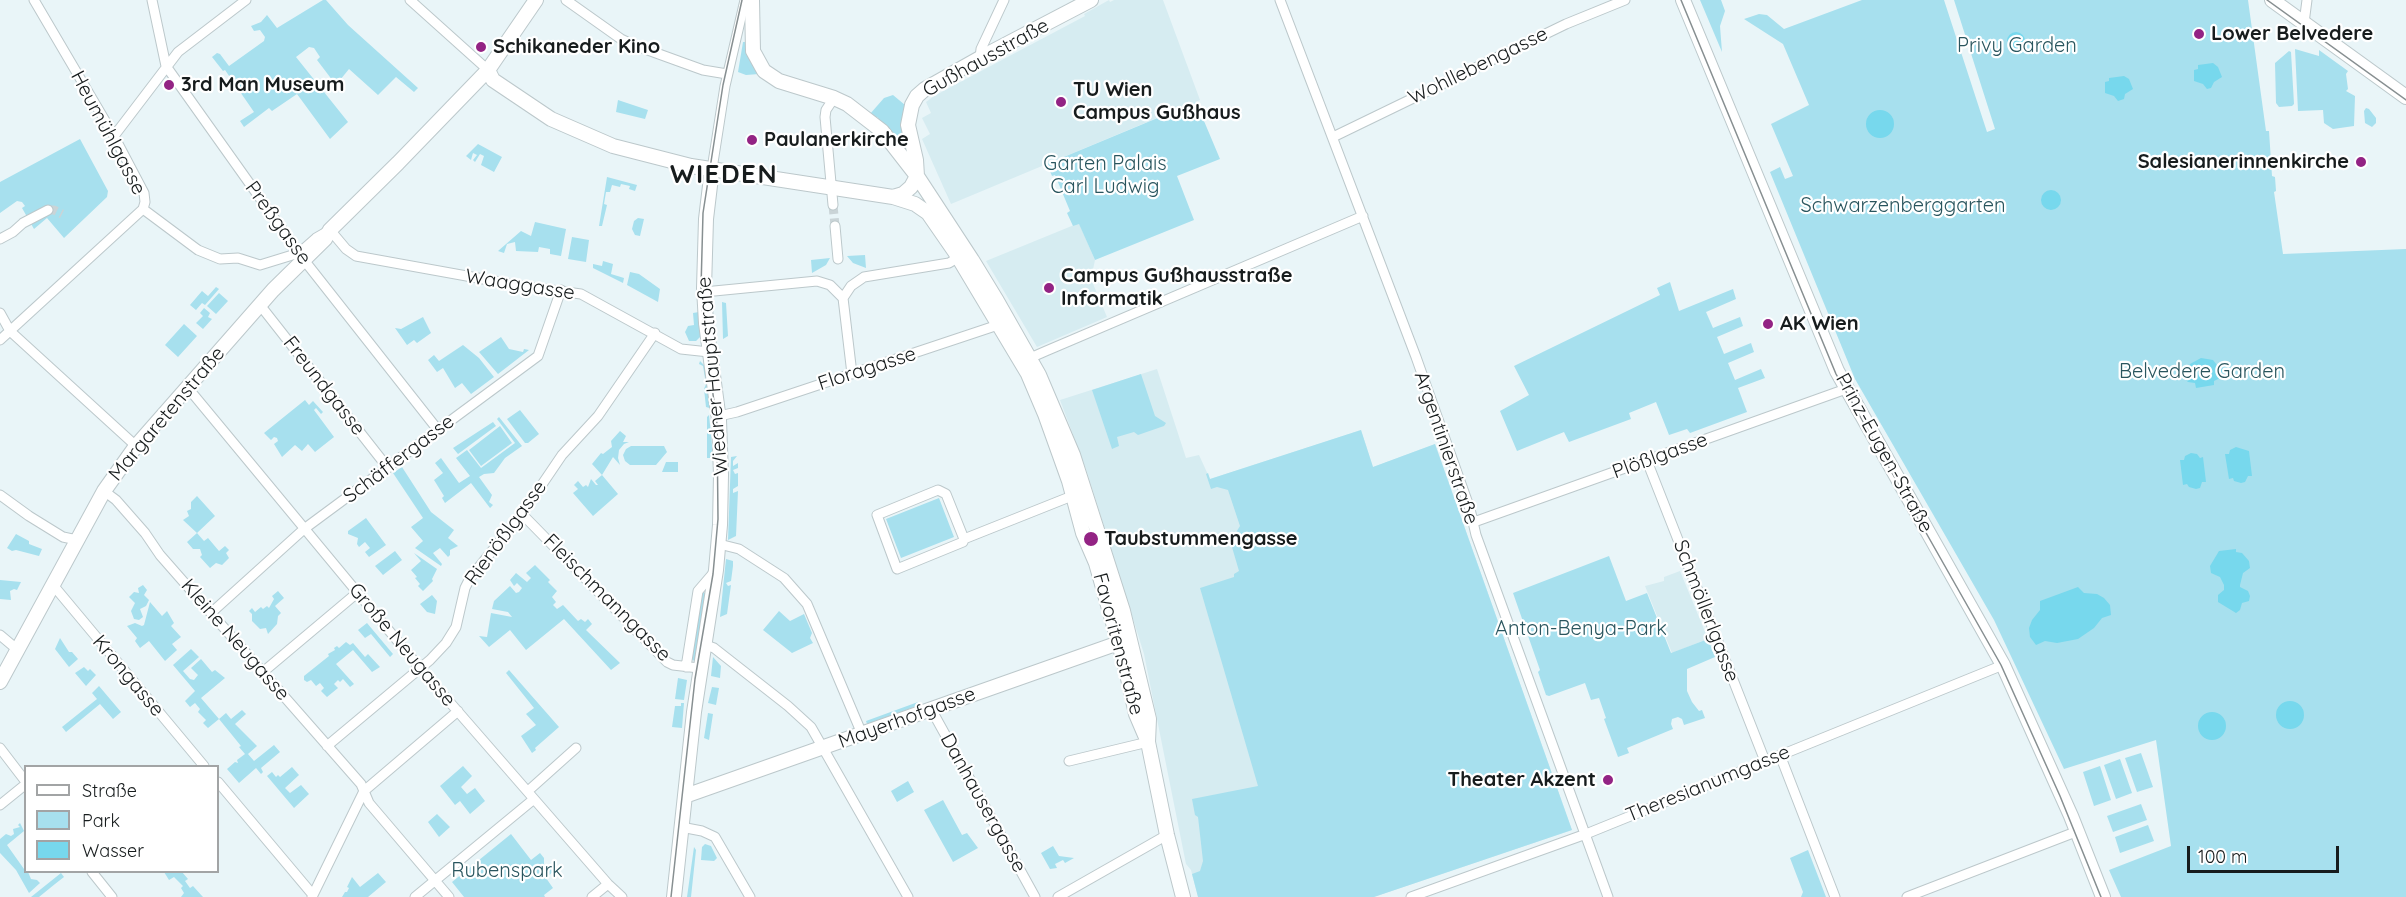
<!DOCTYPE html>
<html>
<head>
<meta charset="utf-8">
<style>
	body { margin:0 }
	#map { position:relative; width:2406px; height:897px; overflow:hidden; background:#e9f5f8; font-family:Quicksand,sans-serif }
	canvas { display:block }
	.legend { position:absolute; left:24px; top:765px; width:195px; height:108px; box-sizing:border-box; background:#fff; border:2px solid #a2a4a5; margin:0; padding:8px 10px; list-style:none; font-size:18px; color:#171c1d }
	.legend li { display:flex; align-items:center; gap:12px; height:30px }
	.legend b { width:30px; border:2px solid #a2a4a5 }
	.scale { position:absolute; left:2187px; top:846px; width:152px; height:27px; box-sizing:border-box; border:3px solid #171c1d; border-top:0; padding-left:8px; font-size:18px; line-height:21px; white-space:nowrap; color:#171c1d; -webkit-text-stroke:4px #fff; paint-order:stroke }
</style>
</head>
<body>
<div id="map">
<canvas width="2406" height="897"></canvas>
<ul class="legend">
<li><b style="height:8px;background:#fff"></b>Straße</li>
<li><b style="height:16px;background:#a7e0ee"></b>Park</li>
<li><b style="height:16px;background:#77d8ed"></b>Wasser</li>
</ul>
<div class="scale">100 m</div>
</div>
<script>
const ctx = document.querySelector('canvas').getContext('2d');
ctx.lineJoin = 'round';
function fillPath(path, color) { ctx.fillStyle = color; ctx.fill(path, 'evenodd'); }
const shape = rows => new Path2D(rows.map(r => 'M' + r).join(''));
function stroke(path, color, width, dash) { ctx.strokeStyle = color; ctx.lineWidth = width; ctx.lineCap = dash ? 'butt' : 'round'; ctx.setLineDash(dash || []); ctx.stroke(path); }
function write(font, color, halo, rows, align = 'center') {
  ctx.font = font + ' Quicksand,sans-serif'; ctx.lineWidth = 4.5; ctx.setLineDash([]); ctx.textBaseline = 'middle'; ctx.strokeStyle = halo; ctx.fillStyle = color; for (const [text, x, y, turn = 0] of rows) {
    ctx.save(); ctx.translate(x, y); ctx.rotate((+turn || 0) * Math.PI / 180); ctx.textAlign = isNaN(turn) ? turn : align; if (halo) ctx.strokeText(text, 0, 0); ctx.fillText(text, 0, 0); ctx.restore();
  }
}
fillPath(shape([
	[1109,0,1110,2,1114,0,1163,0,1200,100,951,204,922,139,930,134,922,118,931,113,926,102,934,96,1085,16,1084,14],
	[1079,223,1095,260,1091,279,1107,317,1037,347,986,261],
	[1157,369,1186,458,1199,455,1210,479,1361,430,1373,467,1435,444,1572,830,1374,897,1198,897,1191,870,1186,864,1144,654,1087,472,1060,400],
	[1680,571,1708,639,1672,653,1645,586,1664,581,1664,577]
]), '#d6ecf1');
fillPath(shape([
	[323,0,326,0,348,25,418,88,414,92,396,77,378,95,349,69,336,85,317,60,320,57,314,48,309,47,296,57,348,122,330,139,297,94,272,111,269,108,244,127,240,121,254,112,225,70,223,71,212,57,217,53,220,54,229,66,264,41,265,37,260,30,254,31,251,26,261,22,267,15,277,28],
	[1700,0,1721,0,1725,11,1720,26,1722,52],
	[1862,0,1944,0,1987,132,1995,129,1954,0,2248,0,2266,131,2269,131,2272,176,2275,177,2276,191,2274,192,2283,254,2406,249,2406,897,2121,897,2109,870,2171,846,2156,740,2064,769,1994,620,1855,379,1770,172,1780,167,1785,179,1793,176,1771,124,1809,105,1783,44,1744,19,1759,14,1767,15,1784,29],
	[743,42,747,42,759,74,746,75,738,72],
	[2295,49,2319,56,2319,50,2348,71,2346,74,2348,89,2346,91,2355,96,2354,126,2333,129,2324,123,2323,110,2298,111],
	[2289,51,2291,52,2294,104,2292,106,2279,107,2276,103,2275,63],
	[893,95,905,105,912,159,877,117,874,119,870,114,884,98],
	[618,100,648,110,645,119,616,112],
	[1196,102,1220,159,1177,176,1194,220,1095,260,1079,224,1073,226,1067,213,1070,211,1055,175,1052,176,1047,164],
	[2366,108,2369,109,2376,118,2376,123,2372,127,2365,123,2364,111],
	[80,139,108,191,107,197,64,238,47,218,34,229,22,208,25,206,22,202,17,201,0,213,0,182],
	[478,144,502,157,494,172,481,165,484,156,480,154,475,162,473,160,477,155,473,153,471,160,466,156],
	[607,177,637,185,635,191,629,189,630,186,621,184,620,187,612,185,610,192,606,192,604,204,607,205,602,226,599,226],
	[638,218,644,219,640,236,635,235,632,229,634,221],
	[535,222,566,229,561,256,550,254,550,249,539,247,538,252,516,251,515,242,507,244,504,253,498,251,521,231,531,236],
	[572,237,589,240,586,262,568,259],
	[865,255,866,268,853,263,847,256],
	[830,258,826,265,812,273,811,260],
	[603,261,613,264,611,274,624,278,623,283,593,268,593,264,602,266],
	[630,272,639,274,660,289,658,302,627,285],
	[1670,282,1679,311,1733,289,1736,299,1706,312,1713,328,1740,317,1743,326,1717,337,1724,354,1751,343,1754,352,1728,363,1735,380,1761,369,1765,378,1738,388,1747,412,1690,433,1687,429,1669,435,1656,402,1629,413,1631,419,1569,442,1564,432,1517,451,1500,411,1529,395,1514,366,1660,295,1657,288],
	[216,287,219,289,205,305,202,303,196,310,190,305,202,291,208,296],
	[219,293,228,301,216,314,207,306],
	[722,302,726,303,728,336,723,339],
	[204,308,210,313,208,317,212,319,203,329,196,323,203,316,200,313],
	[699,312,701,336,696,341,689,341,685,332,688,326,694,325,693,313],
	[423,317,431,333,417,343,414,340,407,345,395,328,401,329],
	[184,324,197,336,178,357,165,345],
	[501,337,509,349,523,352,524,349,529,350,498,374,479,352],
	[463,345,479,358,494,377,471,394,462,383,455,388,443,368,437,372,428,360,434,355,439,361],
	[700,361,706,367,713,409,706,407,704,389,706,384,703,366,699,364],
	[1141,374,1155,416,1166,423,1164,426,1138,435,1134,432,1117,437,1119,446,1112,449,1092,390],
	[305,400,309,405,313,401,323,412,321,414,316,408,314,410,334,437,315,452,308,444,302,451,295,445,282,457,274,444,278,441,277,438,274,437,271,440,264,433],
	[520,410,539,434,528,443,525,443,507,419],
	[709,415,712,445,712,458,707,458,707,417],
	[499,417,522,446,505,458,494,473,484,474,479,477,492,495,489,502,493,505,490,508,471,483,445,503,442,498,444,496,434,480,443,473,435,463,441,458,459,483,470,476,456,458,467,450,481,468,515,443,497,419],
	[493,422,496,426,458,454,453,448],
	[500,426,512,443,481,466,469,450],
	[1361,430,1373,467,1435,444,1572,830,1374,897,1198,897,1192,874,1200,871,1203,861,1198,817,1195,815,1192,799,1258,786,1200,588,1234,577,1234,574,1239,571,1229,537,1235,534,1240,526,1228,490,1217,487,1211,489,1206,474,1208,473,1210,479],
	[620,431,626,436,623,442,629,442,624,444,619,450,618,458,620,465,613,457,602,475,618,494,593,516,573,493,578,489,574,485,578,481,583,487,586,485,588,487,591,479,596,485,598,485,595,481,602,475,592,464,601,453,603,454,612,447,611,441],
	[631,446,664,446,667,452,656,465,630,465,625,461,623,455,626,449],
	[737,456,733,461,733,466,738,463,738,468,733,470,735,474,738,473,738,486,733,489,733,493,738,491,736,536,728,540,731,457],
	[666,462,678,462,678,472,662,472],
	[402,467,431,512,454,530,448,538,458,546,450,550,450,555,448,557,440,548,433,553,442,564,441,566,415,548,423,541,411,527,423,518,393,473],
	[197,496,215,516,197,533,204,541,208,538,219,551,225,546,229,550,226,553,229,558,222,565,216,563,210,568,200,557,202,555,200,549,193,549,187,542,197,533,183,520,189,516,187,511,191,509,191,502],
	[939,498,954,537,901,558,886,519],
	[366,518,386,545,369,557,365,552,370,548,365,542,359,547,357,544,358,538,348,534,348,531],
	[16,534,29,541,29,544,42,549,39,556,16,550,12,551,7,548],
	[395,551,402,560,383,575,375,566],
	[414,553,437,569,432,579,433,581,423,591,418,586,420,584,415,578,417,577,411,570,421,561],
	[1609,556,1626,601,1647,593,1671,653,1708,639,1715,657,1687,669,1687,691,1692,702,1699,711,1702,710,1705,718,1684,725,1682,719,1678,717,1672,719,1671,724,1673,729,1627,748,1629,753,1618,757,1604,719,1606,718,1599,698,1591,700,1585,683,1549,696,1546,695,1538,672,1540,670,1513,593],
	[726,559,733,561,733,566,731,581,726,583,728,586,731,585,727,614,720,617],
	[535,565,550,580,548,582,557,591,552,597,556,602,553,605,557,609,563,605,578,621,581,619,585,622,588,619,592,624,586,630,620,663,611,670,564,619,526,650,510,630,489,647,479,636,487,637,491,613,512,617,508,612,492,609,494,601,510,586,516,593,519,592,522,588,517,583,514,586,510,580,516,573,527,582,531,578,526,573],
	[0,580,21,582,17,590,14,589,10,591,11,600,0,599],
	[143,585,147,590,144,595,149,600,146,606,140,609,143,617,139,620,134,619,131,611,135,603,129,597,134,592,139,593,138,588],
	[278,591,284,598,275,606,281,613,278,616,277,624,268,634,266,628,260,629,252,621,252,614,249,611,252,608,255,612,261,607,263,609,267,606,269,608,274,599,272,596],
	[702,592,706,593,696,660,694,661,692,659],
	[432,595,437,601,435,614,427,612,420,604],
	[150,602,162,616,167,611,174,623,171,626,181,637,172,644,177,650,165,661,149,641,140,648,135,641,137,638,127,626,135,623,142,626,144,625],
	[779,611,790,621,804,614,812,633,810,638,813,643,792,653,763,630],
	[367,623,393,654,390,657,371,634,365,638,358,630],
	[60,638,69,652,72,652,78,659,69,667,55,649],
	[346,642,350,645,353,643,365,657,368,654,380,667,372,672,353,650,336,664,354,684,350,687,343,679,340,682,338,680,334,684,338,688,327,697,321,691,324,688,320,683,316,686,311,680,307,682,304,680,304,676,329,656,328,654,335,650,334,648,337,646,339,648],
	[191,649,199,657,183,671,190,679,194,680,198,675,191,668,201,659,212,672,215,670,225,678,201,698,219,719,226,713,231,719,242,710,246,714,235,724,257,746,248,754,254,761,274,745,280,752,261,768,263,772,261,774,256,768,239,783,227,769,235,762,238,763,237,760,245,754,239,747,241,746,219,719,208,728,203,723,206,720,198,712,200,709,195,703,190,707,185,701,195,691,173,665],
	[713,657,721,666,720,678,711,676],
	[84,667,88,671,90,669,96,675,86,686,75,673],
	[509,670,559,727,535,748,536,750,532,753,521,736,536,725,526,714,534,708,506,673],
	[678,678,687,680,684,700,675,699],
	[99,686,121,712,113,719,100,704,66,732,62,727,97,699,92,693],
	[712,687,719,688,716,705,708,703],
	[918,702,920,705,867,724,866,721],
	[681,703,684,703,682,728,672,727,675,706,681,706],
	[708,713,713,714,709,740,704,738],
	[2141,753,2153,787,2137,792,2125,758],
	[2120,759,2132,793,2116,799,2104,765],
	[463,766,472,776,461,787,467,794,475,788,485,801,470,814,460,801,455,805,440,786],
	[2100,766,2111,800,2094,806,2083,772],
	[292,767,299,775,285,788,290,793,301,785,309,794,294,808,267,776,272,772,276,777,278,775,280,777],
	[908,781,914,792,897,802,891,791],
	[943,800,962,835,967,833,978,848,953,862,924,810],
	[2141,804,2147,820,2113,832,2107,816],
	[437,814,450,827,439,837,428,822],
	[20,823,24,831,7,845,24,869,25,868,26,872,28,872,31,879,37,880,40,883,29,893,16,870,0,853,0,839,6,834,11,836,14,834,13,829,20,827,18,825],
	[2148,825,2154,841,2120,853,2115,837],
	[511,834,531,860,540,853,544,858,544,865,551,866,555,870,546,878,553,888,544,895,545,897,464,897,452,882],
	[705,844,711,846,717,858,714,861,701,860,702,847],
	[1053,846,1059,856,1074,858,1065,863,1063,860,1055,864,1057,868,1050,869,1041,853],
	[694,847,696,850,691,897,687,897],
	[1808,850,1826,897,1801,897,1803,892,1790,858],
	[164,872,182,872,188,879,185,881,190,888,193,886,203,897,181,897,184,893,181,888,183,886,174,877,169,880],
	[61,873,64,877,55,884,39,897,31,897],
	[378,873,386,882,368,897,342,897,345,892,347,892,349,888,347,887,352,877,360,887]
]), '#a7e0ee');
fillPath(shape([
	'2007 41a9 9 0 1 1 18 0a9 9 0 1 1-18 0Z',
	[2213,63,2218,67,2222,77,2214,82,2211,88,2207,89,2203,84,2194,81,2194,70,2198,69,2198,65],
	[2124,76,2129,79,2133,89,2125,94,2124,99,2118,101,2114,96,2105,93,2105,82,2109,81,2109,78],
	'1866 124a14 14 0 1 1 28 0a14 14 0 1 1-28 0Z',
	'2041 200a10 10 0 1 1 20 0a10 10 0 1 1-20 0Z',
	[2201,358,2213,360,2220,369,2223,368,2220,378,2214,381,2214,385,2196,388,2195,383,2188,382,2183,377,2182,374,2186,373,2190,364],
	[2236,447,2249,451,2252,476,2248,476,2245,482,2241,483,2234,481,2233,478,2229,479,2225,454,2229,454,2230,450],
	[2191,453,2197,454,2200,458,2203,457,2206,482,2202,482,2200,488,2196,489,2189,487,2187,484,2183,485,2180,460,2184,460,2185,456],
	[2236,549,2236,552,2242,553,2249,561,2250,568,2243,573,2240,585,2240,587,2248,591,2250,596,2249,601,2242,603,2240,610,2236,613,2218,602,2218,595,2224,590,2224,585,2220,577,2211,573,2210,566,2219,551],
	[2078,587,2084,593,2097,594,2104,598,2110,605,2111,615,2102,618,2094,628,2078,639,2057,643,2045,641,2036,645,2030,637,2029,628,2032,620,2040,610,2040,601],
	'2276 715a14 14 0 1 1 28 0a14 14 0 1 1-28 0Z',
	'2198 726a14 14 0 1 1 28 0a14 14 0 1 1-28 0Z'
]), '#77d8ed');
stroke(shape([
	[833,205,835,226],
	[48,210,54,210,62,214]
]), '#cad4d7', 9, [9, 4.5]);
const street = shape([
	[34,0,114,136,144,193,145,202,143,209],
	[152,0,166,66,304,260,438,430],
	[410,0,488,70],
	[566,0,621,39,634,45,703,70,727,74],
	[1280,0,1416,357,1470,509,1476,535,1608,897],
	[2304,23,2307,0],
	[980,58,981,49,1004,0],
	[114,136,178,52,246,0],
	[1333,137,1566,24,1625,0],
	[712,169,725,86,745,0],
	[833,205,825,117,826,110,834,98],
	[143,209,198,250,220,259,238,258,260,265,299,253,316,238,330,230,346,249,356,256,522,286,581,294,681,349,709,352],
	[835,226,838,259],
	[0,239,13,232,23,223,48,210],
	[704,292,817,281,830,285,843,298,852,374],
	[843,298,851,286,864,277,949,263,954,260,955,252],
	[260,305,388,468],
	[0,313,10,331,136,446],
	[0,340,143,209],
	[1026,355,1030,358,1046,351,1363,216],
	[188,388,420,668,608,884,622,897],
	[719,416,737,412,998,325,1001,327],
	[1647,461,1765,761],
	[104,491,116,500,145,533,160,555,361,784,369,803,449,897],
	[0,495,29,516,63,537,77,540],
	[522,514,667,662,673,665,699,668],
	[1474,522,1846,389],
	[964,539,946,494,938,490,877,515,897,569,963,542,964,539,1077,494],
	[719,544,739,549,784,578,807,604,862,734],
	[53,585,204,766],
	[211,613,304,529,538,356,561,290],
	[0,635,19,651],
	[703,644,714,648,788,706,811,727,908,897],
	[686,667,698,591,716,570],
	[263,672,357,593],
	[931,709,1035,897],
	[327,746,430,660,446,643,456,627,465,588,470,578,522,514,562,455,598,416,655,333],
	[0,748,26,782],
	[1780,755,1835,897],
	[1069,761,1148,742],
	[218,782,313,895],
	[528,791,576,748],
	[0,805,26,784],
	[681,827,702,831,715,837,750,897],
	[92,872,112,897],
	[312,897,364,791,458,711],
	[415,897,534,799],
	[592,897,608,884],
	[1058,897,1167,835],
	[1411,897,1586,834,2003,665],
	[1907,897,2078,831]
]);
const secondary = shape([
	[752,0,753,51,764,71,779,81,834,98,847,104,882,131,917,176,972,260,997,301,1039,375,1073,455,1123,611,1149,719,1148,742,1167,835,1183,897],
	[1683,0,1837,371,2003,665,2071,816,2103,897],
	[2272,0,2406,97],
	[488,70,493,80,551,119,613,146,691,166,893,197,915,204,928,213,955,252,1028,374,1045,414,1069,481,1083,533,1096,563,1125,665,1136,714,1148,742],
	[917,176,916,160,908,125,912,105,917,96,925,89,980,58,1091,0],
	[893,197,903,194,911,187,917,176],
	[0,682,104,491,136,446,273,290,325,239,330,230,398,163,488,70,536,0],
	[685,796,1127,640],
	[674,897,694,712,716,570,720,525,721,475,719,420,706,323,704,288,706,219,712,169]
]);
stroke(street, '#bcc8cb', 11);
stroke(secondary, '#bcc8cb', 16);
stroke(street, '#fff', 9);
stroke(secondary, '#fff', 14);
stroke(shape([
	[1681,0,1836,374,2001,665,2060,796,2101,897],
	[2267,0,2406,100],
	[671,897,695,679,713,574,718,519,717,424,703,320,701,288,703,213,723,85,742,0]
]), '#878f91', 1.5);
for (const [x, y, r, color] of [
	[2199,34,6,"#932384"],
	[481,47,6,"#932384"],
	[169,85,6,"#932384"],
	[1061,102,6,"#932384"],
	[752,140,6,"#932384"],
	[2361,162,6,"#932384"],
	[1049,288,6,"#932384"],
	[1768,324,6,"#932384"],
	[1091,539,8,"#932384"],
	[1608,780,6,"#932384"]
]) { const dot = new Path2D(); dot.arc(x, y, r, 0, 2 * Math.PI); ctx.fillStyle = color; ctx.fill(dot); stroke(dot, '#fff', 2); }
write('bold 20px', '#171c1d', '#fff', [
	["Lower Belvedere",2211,34],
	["Schikaneder Kino",493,47],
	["3rd Man Museum",181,85],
	["TU Wien",1073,90],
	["Campus Gußhaus",1073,113],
	["Paulanerkirche",764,140],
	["Salesianerinnenkirche",2349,162,"right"],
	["Campus Gußhausstraße",1061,276],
	["Informatik",1061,299],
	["AK Wien",1780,324],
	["Taubstummengasse",1104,539],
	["Theater Akzent",1596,780,"right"]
], 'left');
write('20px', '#29555e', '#fff', [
	["Privy Garden",2017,46],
	["Garten Palais",1105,164],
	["Carl Ludwig",1105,187],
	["Schwarzenberggarten",1903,206],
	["Belvedere Garden",2202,372],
	["Anton-Benya-Park",1581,629],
	["Rubenspark",507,871]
]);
write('20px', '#171c1d', '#fff', [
	["Gußhausstraße",986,58,-29],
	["Wohllebengasse",1478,66,-26],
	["Heumühlgasse",108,133,62],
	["Preßgasse",278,223,54],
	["Waaggasse",520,285,9],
	["Floragasse",867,369,-18],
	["Wiedner Hauptstraße",713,376,-95],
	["Freundgasse",324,386,52],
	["Margaretenstraße",167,414,-50],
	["Argentinierstraße",1446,448,71],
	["Prinz-Eugen-Straße",1884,453,61],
	["Plößlgasse",1660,456,-20],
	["Schäffergasse",399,459,-37],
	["Rienößlgasse",506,533,-54],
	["Fleischmanngasse",607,598,45],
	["Schmöllerlgasse",1706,611,69],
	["Kleine Neugasse",235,640,49],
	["Favoritenstraße",1118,644,75],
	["Große Neugasse",402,645,50],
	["Krongasse",128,676,50],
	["Mayerhofgasse",907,718,-20],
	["Theresianumgasse",1708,784,-22],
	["Danhausergasse",983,803,61]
]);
ctx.letterSpacing = '1.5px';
write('bold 26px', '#171c1d', '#fff', [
	["WIEDEN",724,175]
]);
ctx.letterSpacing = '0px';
</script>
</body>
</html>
